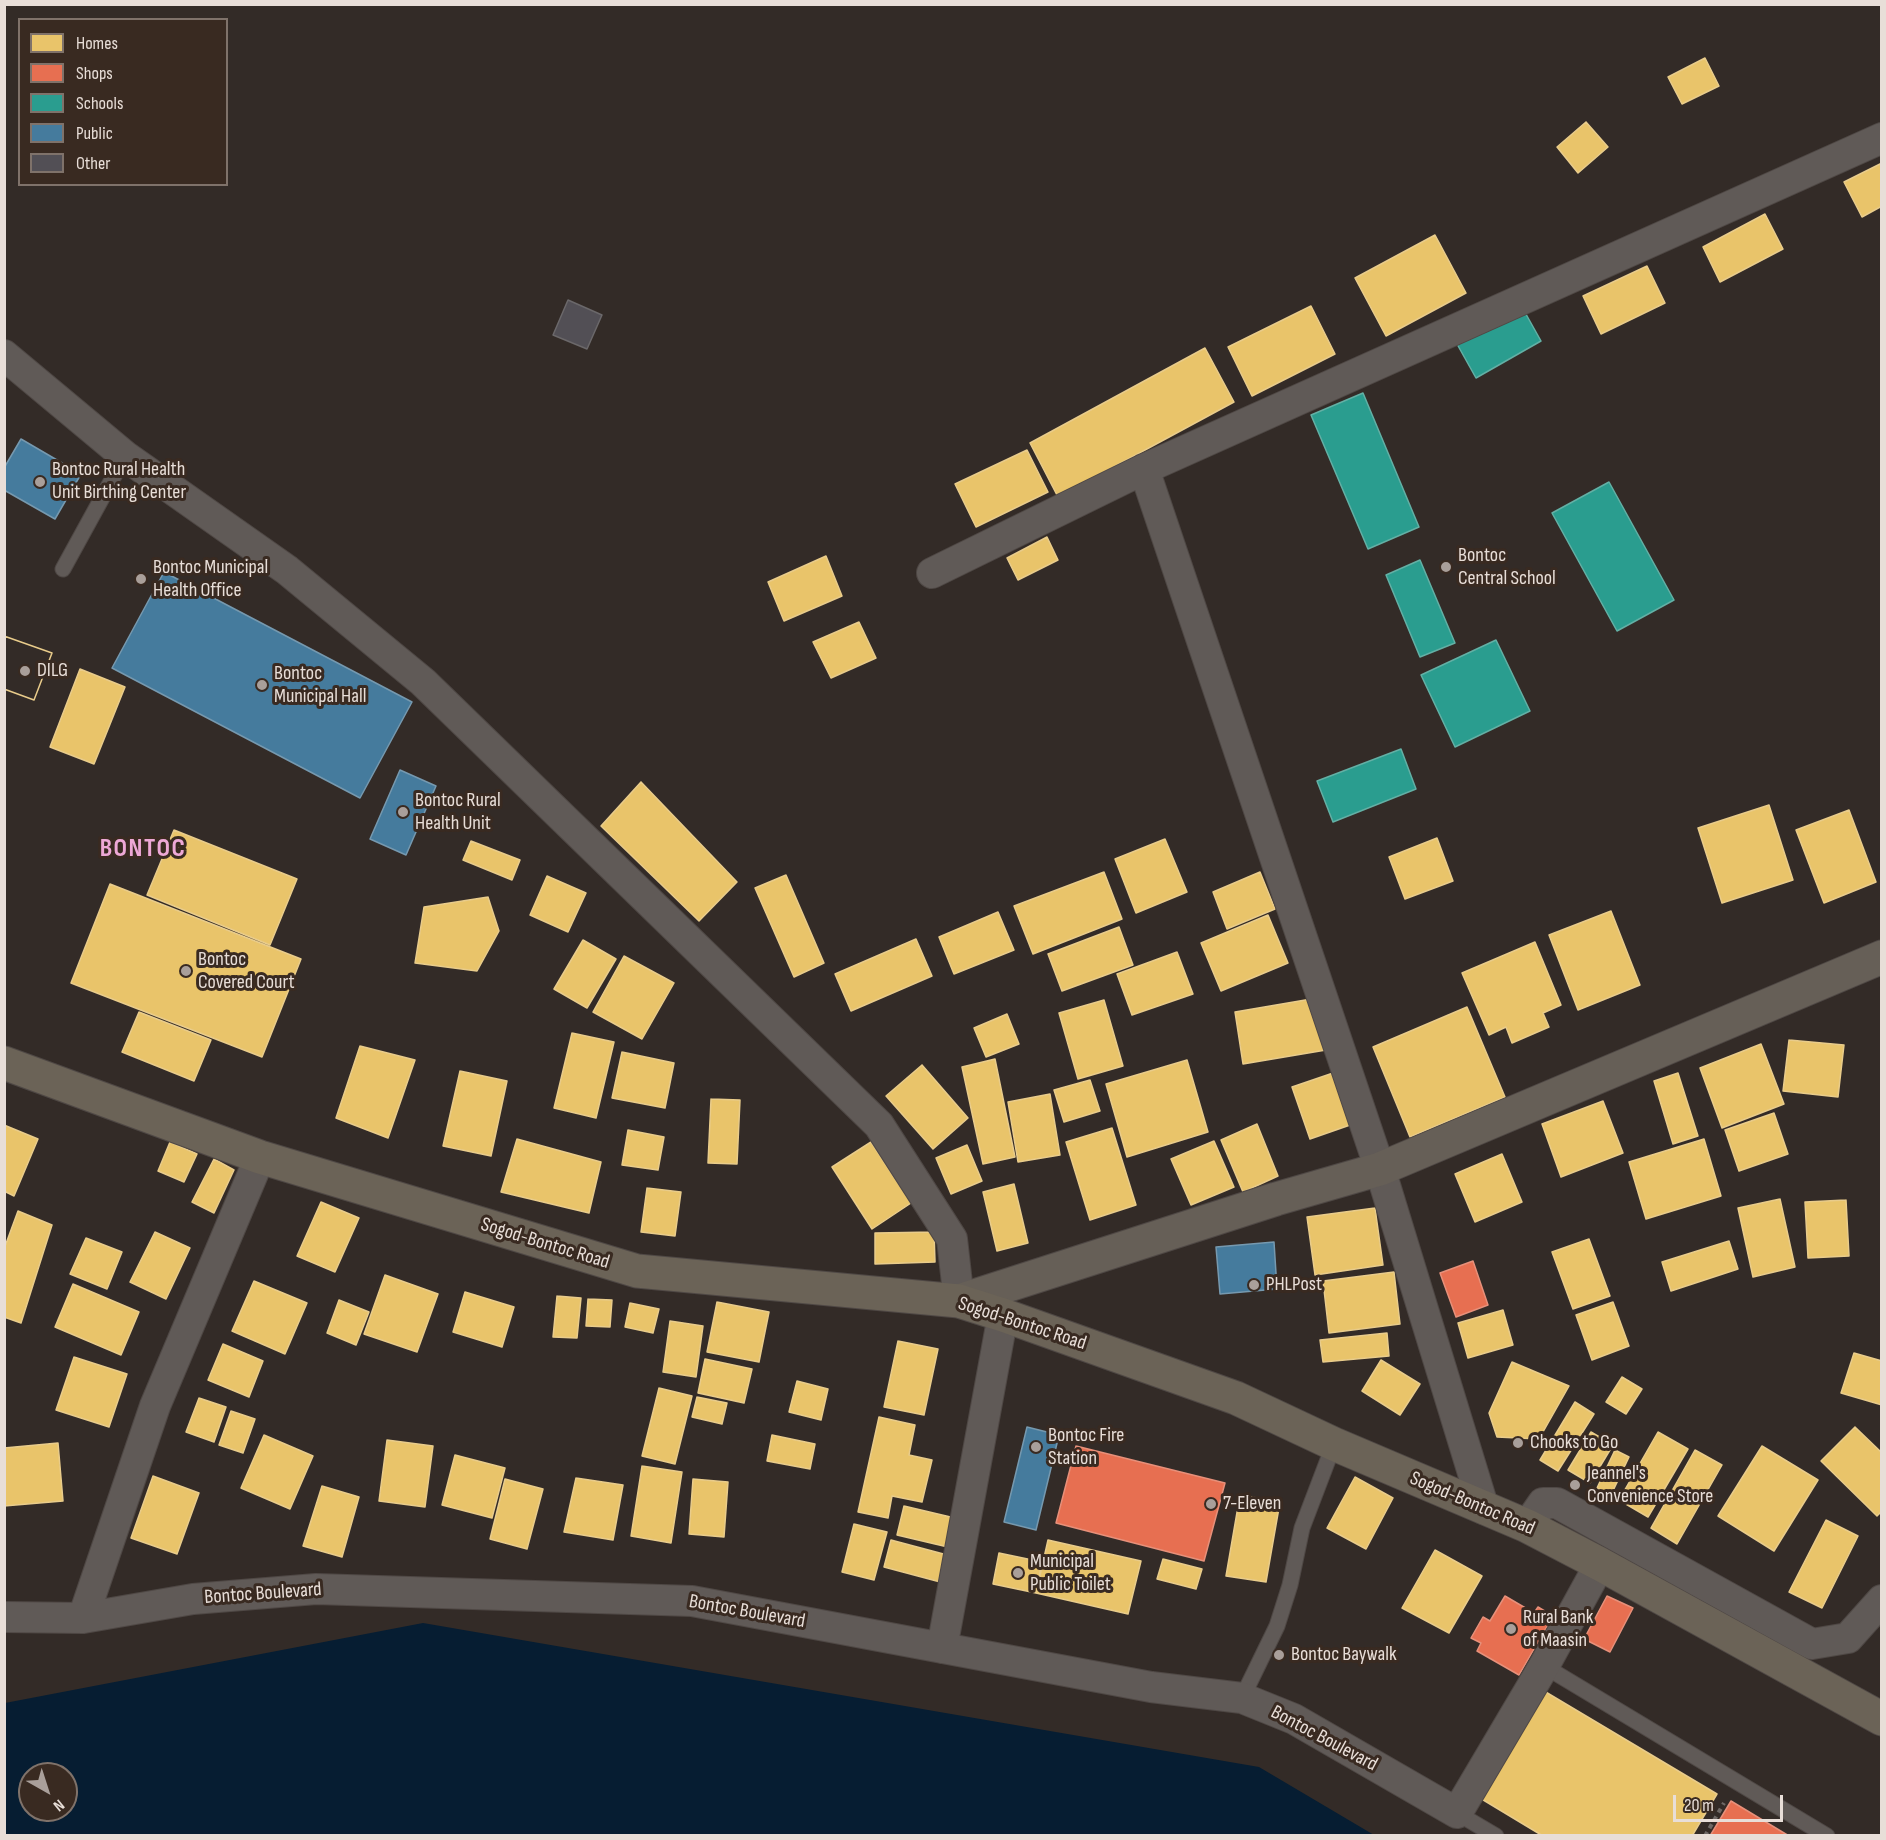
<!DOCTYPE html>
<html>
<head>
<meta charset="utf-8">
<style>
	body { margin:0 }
	#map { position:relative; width:1886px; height:1840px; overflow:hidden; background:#332b27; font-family:"Sofia Sans Condensed",sans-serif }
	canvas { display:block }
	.frame { position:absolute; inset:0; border:6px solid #e8ded8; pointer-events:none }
	.legend { position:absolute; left:18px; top:18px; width:210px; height:168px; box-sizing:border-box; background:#392a21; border:2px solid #7f726a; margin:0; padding:8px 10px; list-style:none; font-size:18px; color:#e8ded8 }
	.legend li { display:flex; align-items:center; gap:12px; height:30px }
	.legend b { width:30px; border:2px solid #7f726a }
	.north { position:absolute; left:18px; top:1762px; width:60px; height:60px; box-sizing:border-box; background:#392a21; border:2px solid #7f726a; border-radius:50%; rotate:141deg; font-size:16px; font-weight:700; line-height:24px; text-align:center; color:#e8ded8 }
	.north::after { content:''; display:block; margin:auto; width:21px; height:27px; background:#a99f9a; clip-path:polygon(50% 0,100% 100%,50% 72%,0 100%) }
	.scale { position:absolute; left:1673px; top:1795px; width:110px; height:27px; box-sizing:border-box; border:3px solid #e8ded8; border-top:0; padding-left:8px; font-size:18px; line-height:21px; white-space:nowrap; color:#e8ded8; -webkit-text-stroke:4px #392a21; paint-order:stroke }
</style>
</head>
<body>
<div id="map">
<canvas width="1886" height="1840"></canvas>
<div class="frame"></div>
<ul class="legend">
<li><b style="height:16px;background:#e9c46a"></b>Homes</li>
<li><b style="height:16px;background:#e76f51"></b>Shops</li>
<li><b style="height:16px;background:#2a9d8f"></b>Schools</li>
<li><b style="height:16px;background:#457b9d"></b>Public</li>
<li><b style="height:16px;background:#524f55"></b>Other</li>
</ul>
<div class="north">N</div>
<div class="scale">20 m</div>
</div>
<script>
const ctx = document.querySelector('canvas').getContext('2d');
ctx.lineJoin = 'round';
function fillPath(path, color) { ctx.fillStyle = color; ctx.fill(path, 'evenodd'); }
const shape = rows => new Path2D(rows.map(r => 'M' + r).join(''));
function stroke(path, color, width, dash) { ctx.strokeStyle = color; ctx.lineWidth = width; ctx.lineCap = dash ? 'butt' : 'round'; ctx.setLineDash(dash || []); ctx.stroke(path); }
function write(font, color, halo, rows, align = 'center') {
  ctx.font = font + ' "Sofia Sans Condensed",sans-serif'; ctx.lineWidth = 6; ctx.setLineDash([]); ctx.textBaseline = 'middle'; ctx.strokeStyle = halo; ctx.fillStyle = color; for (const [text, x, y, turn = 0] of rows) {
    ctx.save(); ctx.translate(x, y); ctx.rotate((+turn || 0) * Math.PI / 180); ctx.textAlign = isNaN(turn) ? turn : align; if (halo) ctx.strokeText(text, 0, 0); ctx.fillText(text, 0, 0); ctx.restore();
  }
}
fillPath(shape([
	[423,1623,1259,1767,1374,1835,5,1835,5,1703],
	[30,1774,66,1774,66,1810,30,1810]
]), '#061d32');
const homes = shape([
	[1705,58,1719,86,1682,104,1668,77,1705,58],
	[1586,122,1608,147,1578,173,1557,147,1586,122],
	[1882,163,1882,206,1862,217,1844,182,1882,163],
	[1765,214,1783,249,1720,282,1703,247,1765,214],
	[1435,235,1466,293,1386,336,1355,278,1435,235],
	[1647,266,1665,303,1601,334,1583,296,1647,266],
	[1311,306,1335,354,1252,396,1228,347,1311,306],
	[1205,348,1234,402,1058,497,1030,443,1205,348],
	[1027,450,1048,492,976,527,955,484,1027,450],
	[1047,537,1058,560,1018,580,1007,558,1047,537],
	[826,556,842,596,784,621,768,582,826,556],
	[859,622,876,658,831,678,813,642,859,622],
	[4,636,52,653,34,700,4,689,4,636],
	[4,636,52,653,34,700,4,689,4,636],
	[80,669,125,687,94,764,50,747,80,669],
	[641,782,737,882,699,921,601,826,641,782],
	[1769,805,1793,880,1722,903,1698,828,1769,805],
	[1849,810,1876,882,1824,903,1796,830,1849,810],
	[174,830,297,879,270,945,147,895,174,830],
	[1437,838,1453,881,1405,899,1389,857,1437,838],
	[1165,839,1187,892,1136,913,1115,859,1165,839],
	[471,841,520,860,512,880,463,860,471,841],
	[1104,872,1122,919,1033,954,1014,906,1104,872],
	[1260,872,1275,909,1227,929,1213,892,1260,872],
	[786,875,824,963,794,977,755,888,786,875],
	[547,876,586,893,568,932,530,915,547,876],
	[110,884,301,959,262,1057,71,983,110,884],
	[488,897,499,931,477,971,415,963,424,907,488,897],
	[1611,911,1640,985,1578,1010,1549,935,1611,911],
	[998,912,1014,950,954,974,939,937,998,912],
	[1268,915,1288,963,1221,991,1201,943,1268,915],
	[1119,927,1133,965,1062,991,1048,954,1119,927],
	[916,939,932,976,851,1011,835,974,916,939],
	[583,940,616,959,587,1008,554,989,583,940],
	[1535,942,1561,1005,1543,1013,1549,1027,1512,1043,1506,1027,1489,1035,1462,973,1535,942],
	[1177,952,1193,994,1132,1015,1117,974,1177,952],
	[624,956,674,983,642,1039,593,1012,624,956],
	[1317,998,1326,1050,1243,1064,1235,1012,1317,998],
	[1104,1000,1123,1066,1078,1079,1059,1013,1104,1000],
	[1467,1007,1505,1097,1410,1137,1373,1047,1467,1007],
	[139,1012,211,1040,194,1081,122,1052,139,1012],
	[1007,1014,1019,1044,986,1057,974,1028,1007,1014],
	[572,1033,614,1042,596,1118,554,1108,572,1033],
	[1789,1040,1844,1045,1838,1097,1783,1091,1789,1040],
	[1761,1044,1784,1104,1722,1128,1700,1068,1761,1044],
	[360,1046,415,1060,388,1138,336,1118,360,1046],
	[622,1052,674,1063,665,1108,612,1098,622,1052],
	[995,1059,1015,1157,983,1164,962,1067,995,1059],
	[1187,1060,1208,1132,1127,1157,1106,1084,1187,1060],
	[922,1065,968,1118,933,1149,886,1096,922,1065],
	[460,1071,507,1081,491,1156,443,1146,460,1071],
	[1336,1072,1353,1124,1310,1139,1292,1087,1336,1072],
	[1678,1073,1698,1136,1673,1144,1654,1081,1678,1073],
	[1090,1080,1100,1111,1064,1122,1054,1090,1090,1080],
	[1050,1094,1060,1155,1018,1162,1008,1102,1050,1094],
	[711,1099,740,1100,737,1164,708,1163,711,1099],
	[1603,1101,1623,1153,1561,1177,1542,1124,1603,1101],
	[1774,1113,1788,1154,1739,1171,1725,1130,1774,1113],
	[1257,1124,1278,1176,1243,1192,1221,1140,1257,1124],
	[4,1125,38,1139,14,1196,4,1191,4,1125],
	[1112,1128,1136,1205,1090,1220,1066,1142,1112,1128],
	[628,1130,664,1137,658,1170,622,1165,628,1130],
	[517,1139,601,1162,589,1213,501,1192,517,1139],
	[1704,1139,1721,1196,1646,1219,1629,1162,1704,1139],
	[1214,1141,1234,1187,1191,1205,1171,1159,1214,1141],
	[170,1142,197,1154,184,1182,158,1171,170,1142],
	[871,1142,911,1203,872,1229,832,1167,871,1142],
	[967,1145,982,1181,951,1194,936,1158,967,1145],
	[1502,1154,1522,1202,1475,1222,1455,1174,1502,1154],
	[214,1159,234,1170,214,1213,192,1202,214,1159],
	[1014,1184,1028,1243,997,1251,983,1192,1014,1184],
	[647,1188,681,1192,675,1236,641,1232,647,1188],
	[1780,1199,1795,1267,1753,1277,1738,1208,1780,1199],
	[1846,1200,1849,1256,1808,1258,1805,1202,1846,1200],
	[321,1202,359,1218,335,1272,297,1256,321,1202],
	[1375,1208,1383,1265,1315,1275,1307,1217,1375,1208],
	[18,1211,52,1225,21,1323,4,1317,4,1249,18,1211],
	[155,1232,190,1248,166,1299,130,1282,155,1232],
	[934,1232,935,1262,875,1264,875,1233,934,1232],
	[86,1238,122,1252,107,1289,70,1274,86,1238],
	[1589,1239,1610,1296,1573,1309,1552,1252,1589,1239],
	[1729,1241,1738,1269,1671,1291,1662,1262,1729,1241],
	[1394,1272,1400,1324,1329,1333,1323,1281,1394,1272],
	[385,1275,438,1294,417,1352,364,1334,385,1275],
	[254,1281,307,1303,285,1354,232,1331,254,1281],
	[73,1284,139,1312,121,1355,55,1327,73,1284],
	[465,1292,514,1307,502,1347,453,1332,465,1292],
	[557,1296,581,1298,577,1338,553,1337,557,1296],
	[588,1299,612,1300,610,1327,586,1326,588,1299],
	[339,1300,369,1312,356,1345,327,1333,339,1300],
	[717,1302,769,1312,759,1362,707,1352,717,1302],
	[1613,1302,1629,1346,1592,1360,1576,1315,1613,1302],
	[630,1303,659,1309,653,1333,625,1327,630,1303],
	[1503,1310,1513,1345,1468,1358,1458,1323,1503,1310],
	[670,1321,703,1326,696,1377,663,1372,670,1321],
	[1387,1333,1389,1356,1323,1362,1320,1340,1387,1333],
	[898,1341,938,1349,924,1415,884,1407,898,1341],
	[223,1344,263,1361,249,1397,208,1380,223,1344],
	[1854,1353,1882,1361,1882,1405,1841,1393,1854,1353],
	[74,1357,127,1374,109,1427,56,1410,74,1357],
	[705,1359,752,1369,744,1403,698,1393,705,1359],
	[1381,1360,1420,1384,1400,1415,1362,1391,1381,1360],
	[1512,1362,1569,1386,1539,1439,1497,1437,1489,1413,1512,1362],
	[1622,1377,1642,1389,1626,1414,1606,1402,1622,1377],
	[797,1381,828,1389,821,1420,789,1412,797,1381],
	[659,1388,692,1396,675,1464,642,1456,659,1388],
	[697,1397,727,1403,722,1424,692,1417,697,1397],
	[199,1398,226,1407,214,1442,186,1432,199,1398],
	[1575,1402,1594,1414,1558,1471,1540,1460,1575,1402],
	[231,1411,255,1419,243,1453,219,1445,231,1411],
	[879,1417,915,1425,909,1455,932,1460,922,1502,892,1496,888,1518,858,1512,879,1417],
	[1855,1427,1882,1453,1882,1511,1877,1516,1821,1461,1855,1427],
	[1591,1432,1613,1445,1590,1483,1568,1470,1591,1432],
	[1658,1432,1688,1449,1648,1517,1619,1500,1658,1432],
	[264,1435,313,1456,290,1509,241,1488,264,1435],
	[772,1435,815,1444,810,1469,767,1461,772,1435],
	[387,1440,433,1446,425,1507,379,1501,387,1440],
	[58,1443,63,1501,4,1506,4,1448,58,1443],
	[1762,1446,1818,1480,1774,1551,1718,1516,1762,1446],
	[1615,1450,1629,1457,1611,1495,1597,1488,1615,1450],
	[1695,1450,1722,1465,1677,1544,1651,1528,1695,1450],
	[455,1455,505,1468,492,1518,442,1505,455,1455],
	[642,1466,682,1472,671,1543,631,1536,642,1466],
	[153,1476,199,1493,177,1554,131,1538,153,1476],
	[1355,1477,1393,1498,1366,1549,1327,1528,1355,1477],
	[576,1478,623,1485,613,1540,564,1532,576,1478],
	[505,1479,543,1489,527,1549,490,1539,505,1479],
	[693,1479,728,1482,724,1537,689,1534,693,1479],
	[322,1486,359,1497,342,1557,303,1546,322,1486],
	[1240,1495,1280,1502,1266,1582,1226,1576,1240,1495],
	[904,1506,959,1519,952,1548,897,1535,904,1506],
	[1826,1520,1858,1536,1822,1608,1789,1592,1826,1520],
	[854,1524,887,1532,874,1580,842,1572,854,1524],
	[891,1540,951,1556,944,1583,884,1567,891,1540],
	[1048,1540,1141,1561,1128,1614,1036,1593,1048,1540],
	[1435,1550,1482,1576,1449,1633,1402,1608,1435,1550],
	[999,1553,1042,1562,1036,1593,993,1584,999,1553],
	[1163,1559,1202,1569,1196,1589,1157,1579,1163,1559],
	[1539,1688,1717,1794,1692,1836,1543,1836,1475,1795,1539,1688]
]);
fillPath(homes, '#e9c46a');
stroke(homes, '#e9cc8b', 1.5);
const shops = shape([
	[1473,1261,1488,1305,1456,1317,1440,1273,1473,1261],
	[1076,1446,1225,1483,1204,1561,1056,1523,1076,1446],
	[1505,1596,1534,1613,1538,1607,1553,1616,1519,1675,1477,1651,1481,1643,1471,1638,1483,1617,1490,1621,1505,1596],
	[1607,1596,1633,1608,1610,1652,1584,1639,1607,1596],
	[1731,1801,1789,1836,1710,1836,1731,1801]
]);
fillPath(shops, '#e76f51');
stroke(shops, '#e7907a', 1.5);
const schools = shape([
	[1522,307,1541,341,1476,378,1457,344,1522,307],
	[1363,393,1419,527,1368,549,1311,415,1363,393],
	[1609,482,1674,600,1617,631,1552,513,1609,482],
	[1420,560,1455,643,1420,657,1386,575,1420,560],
	[1496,640,1530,711,1455,747,1421,675,1496,640],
	[1401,749,1416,789,1333,822,1317,781,1401,749]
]);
fillPath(schools, '#2a9d8f');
stroke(schools, '#63b0a5', 1.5);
const public = shape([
	[21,439,81,474,55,519,4,490,4,468,21,439],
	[164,572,412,702,360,798,112,668,164,572],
	[400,770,436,786,406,855,370,839,400,770],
	[1274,1242,1277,1289,1220,1294,1216,1247,1274,1242],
	[1027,1427,1059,1435,1036,1530,1004,1522,1027,1427]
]);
fillPath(public, '#457b9d');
stroke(public, '#7699af', 1.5);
const building = shape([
	[568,300,602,315,587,349,553,335,568,300]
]);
fillPath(building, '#524f55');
stroke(building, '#6b686a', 1.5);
const lane = shape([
	[63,569,125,456],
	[1544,1666,1827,1836],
	[1242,1698,1277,1626,1290,1585,1302,1528,1334,1444],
	[1457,1813,1496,1836]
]);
const street = shape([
	[4,355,125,456,287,570,423,682,879,1125,952,1239,959,1301],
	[1144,469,1380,1169,1484,1509],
	[932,573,1144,469,1882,138],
	[1527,1526,1543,1503,1557,1503,1812,1644,1848,1638,1882,1600],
	[4,1617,83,1618,193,1599,316,1589,692,1601,1151,1687,1242,1698,1294,1719,1457,1813,1544,1666,1600,1564],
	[83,1618,155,1406,260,1157],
	[942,1648,1003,1315]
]);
const secondary = shape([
	[959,1301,1276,1199,1380,1169,1882,957]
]);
const primary = shape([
	[4,1063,260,1157,637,1271,959,1301,1003,1315,1236,1398,1334,1444,1527,1526,1600,1564,1882,1719]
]);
stroke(lane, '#4f4845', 17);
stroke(street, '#4f4845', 32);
stroke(secondary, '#4f4845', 35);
stroke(primary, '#4f4845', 35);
stroke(shape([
	[1705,1836,1724,1803]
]), '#6e6865', 4, [4.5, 4.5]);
stroke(lane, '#605a57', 15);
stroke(street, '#605a57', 30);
stroke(secondary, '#665f57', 33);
stroke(primary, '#6b6357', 33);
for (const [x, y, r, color] of [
	[40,482,6,"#a99f9a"],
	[1446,567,6,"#a99f9a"],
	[141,579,6,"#a99f9a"],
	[25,671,6,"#a99f9a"],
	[262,685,6,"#a99f9a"],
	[403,812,6,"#a99f9a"],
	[186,971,6,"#a99f9a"],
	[1254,1285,6,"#a99f9a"],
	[1518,1443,6,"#a99f9a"],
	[1036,1447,6,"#a99f9a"],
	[1575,1485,6,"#a99f9a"],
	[1211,1504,6,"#a99f9a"],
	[1018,1573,6,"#a99f9a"],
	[1511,1629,6,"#a99f9a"],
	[1279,1655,6,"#a99f9a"]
]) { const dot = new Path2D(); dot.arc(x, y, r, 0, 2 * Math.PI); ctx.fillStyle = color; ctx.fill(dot); stroke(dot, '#392a21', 2); }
write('20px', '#e8ded8', '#392a21', [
	["Bontoc Rural Health",52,470],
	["Unit Birthing Center",52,493],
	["Bontoc",1458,556],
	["Central School",1458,579],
	["Bontoc Municipal",153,568],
	["Health Office",153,591],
	["DILG",37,671],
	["Bontoc",274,674],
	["Municipal Hall",274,697],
	["Bontoc Rural",415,801],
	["Health Unit",415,824],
	["Bontoc",198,960],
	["Covered Court",198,983],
	["PHLPost",1266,1285],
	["Bontoc Fire",1048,1436],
	["Station",1048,1459],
	["Chooks to Go",1530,1443],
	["Jeannel's",1587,1474],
	["Convenience Store",1587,1497],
	["7-Eleven",1223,1504],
	["Municipal",1030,1562],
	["Public Toilet",1030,1585],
	["Rural Bank",1523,1618],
	["of Maasin",1523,1641],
	["Bontoc Baywalk",1291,1655]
], 'left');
write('20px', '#e8ded8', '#392a21', [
	["Sogod-Bontoc Road",545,1244,17],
	["Sogod-Bontoc Road",1022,1324,18],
	["Sogod-Bontoc Road",1472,1504,23],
	["Bontoc Boulevard",263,1594,-4],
	["Bontoc Boulevard",747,1612,10],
	["Bontoc Boulevard",1324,1739,28]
]);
ctx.letterSpacing = '1.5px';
write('bold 26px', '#eda8d6', '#392a21', [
	["BONTOC",143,849]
]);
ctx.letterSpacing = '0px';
</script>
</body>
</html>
